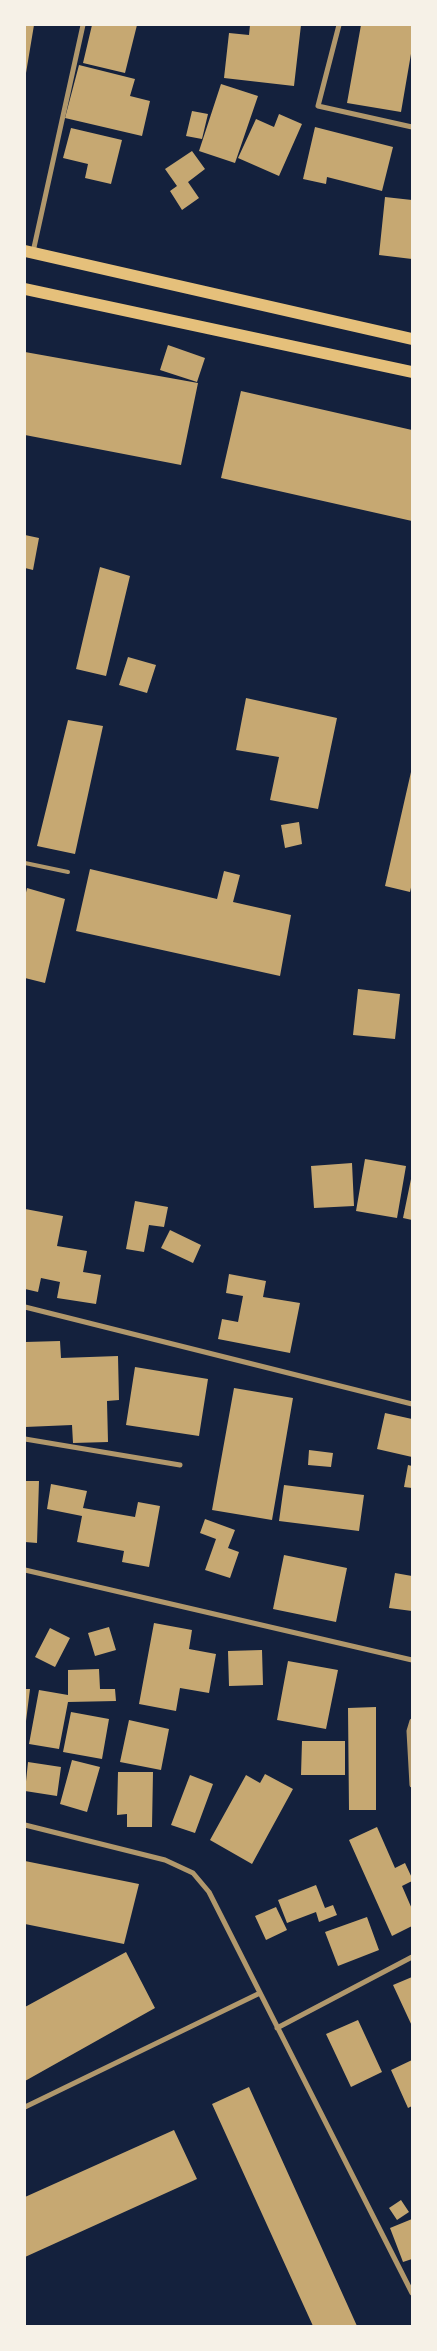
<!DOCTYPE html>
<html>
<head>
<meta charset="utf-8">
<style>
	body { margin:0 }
	#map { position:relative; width:437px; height:2351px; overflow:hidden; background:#14213d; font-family:"Alegreya Sans",sans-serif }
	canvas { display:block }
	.frame { position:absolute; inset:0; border:26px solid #f6f1e7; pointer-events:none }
</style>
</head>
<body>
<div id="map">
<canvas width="437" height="2351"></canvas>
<div class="frame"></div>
</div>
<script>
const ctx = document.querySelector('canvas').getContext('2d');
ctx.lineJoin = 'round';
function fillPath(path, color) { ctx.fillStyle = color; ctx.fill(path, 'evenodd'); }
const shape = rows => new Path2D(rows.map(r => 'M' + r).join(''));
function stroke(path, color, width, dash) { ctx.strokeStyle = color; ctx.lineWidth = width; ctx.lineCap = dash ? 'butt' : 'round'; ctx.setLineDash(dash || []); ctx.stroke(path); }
fillPath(shape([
	[25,25,34,25,26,73,25,73],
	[92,25,137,25,125,73,83,63],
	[250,25,301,25,294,86,224,78,229,33,249,35],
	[361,25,412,25,412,48,401,112,347,103],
	[79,65,135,79,130,96,150,101,142,136,65,118],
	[221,84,258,96,235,163,199,151],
	[192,111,208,114,202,139,186,136],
	[279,114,302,124,279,176,238,158,256,119,274,127],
	[315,127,393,147,382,191,327,177,326,184,303,179],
	[71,128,122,140,111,184,85,178,88,164,63,158],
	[192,151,205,169,188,182,199,198,182,210,170,191,177,186,165,169],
	[385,197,412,200,412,259,379,255],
	[168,345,205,358,197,382,160,370],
	[25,352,198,383,181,465,25,435],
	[241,391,412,430,412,521,221,478],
	[25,535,39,538,33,570,25,568],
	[100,567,130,576,106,676,76,669],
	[128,657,156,665,147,693,119,685],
	[246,698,337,718,318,809,270,800,279,757,236,750],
	[68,720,103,726,75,854,37,846],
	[411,772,412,883,410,892,385,886],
	[299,822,302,844,285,848,281,825],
	[90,869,217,899,224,871,240,875,233,902,291,915,280,976,76,931],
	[27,888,65,899,45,983,25,978,25,897],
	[358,989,400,994,395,1039,353,1035],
	[365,1159,406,1166,397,1218,356,1211],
	[352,1163,354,1206,314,1208,311,1166],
	[411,1179,412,1179,412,1220,403,1218],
	[135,1201,168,1207,164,1227,149,1225,144,1252,126,1249],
	[25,1209,63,1216,57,1246,87,1251,83,1272,101,1275,96,1304,57,1298,60,1282,41,1278,38,1292,25,1289],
	[170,1230,201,1245,193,1263,161,1248],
	[229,1274,266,1281,263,1297,300,1303,290,1353,218,1339,222,1319,238,1322,243,1296,226,1293],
	[60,1341,61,1358,118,1356,119,1400,107,1401,108,1442,73,1443,72,1425,25,1427,25,1342],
	[135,1367,208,1379,199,1436,126,1425],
	[234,1388,293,1398,272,1520,212,1510],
	[385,1413,412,1419,412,1457,377,1449],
	[309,1450,333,1453,331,1467,308,1465],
	[408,1465,412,1466,412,1488,404,1487],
	[25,1481,39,1481,37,1543,25,1542],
	[51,1484,87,1491,83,1508,135,1517,138,1502,160,1506,149,1567,122,1562,124,1551,77,1542,82,1516,47,1509],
	[284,1485,364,1495,359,1531,279,1521],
	[205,1519,235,1530,228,1548,239,1552,230,1578,205,1570,216,1539,200,1533],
	[284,1555,347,1568,336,1622,273,1609],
	[395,1573,412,1576,412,1611,389,1608],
	[154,1623,192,1630,189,1649,216,1654,209,1693,180,1688,176,1711,139,1704],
	[109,1627,116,1650,95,1656,88,1633],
	[50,1628,70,1638,55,1667,35,1657],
	[262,1650,263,1685,229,1686,228,1651],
	[288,1661,338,1670,326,1729,277,1720],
	[99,1669,100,1689,115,1689,116,1701,68,1702,59,1749,29,1744,39,1690,68,1695,68,1670],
	[25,1689,30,1689,26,1721,25,1721],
	[376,1707,376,1810,349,1810,348,1708],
	[71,1712,109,1719,102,1759,63,1752],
	[129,1720,169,1729,161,1770,120,1762],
	[302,1741,345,1741,345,1775,301,1775],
	[72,1760,100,1767,87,1812,60,1804],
	[28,1762,61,1767,57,1796,25,1791],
	[118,1772,153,1772,152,1827,127,1827,127,1814,117,1815],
	[265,1774,293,1789,252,1864,210,1840,246,1775,260,1783],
	[190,1775,213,1784,195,1833,171,1825],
	[377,1827,395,1868,405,1863,412,1878,412,1881,402,1886,412,1909,412,1926,392,1936,349,1840],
	[25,1861,139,1884,124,1944,25,1924],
	[316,1885,325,1908,333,1905,337,1915,319,1922,316,1912,287,1923,278,1900],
	[276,1907,287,1930,266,1940,255,1916],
	[367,1917,379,1950,338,1966,325,1932],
	[126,1952,155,2008,25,2081,25,2007],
	[412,1977,412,2026,393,1985],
	[358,2020,382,2072,351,2087,326,2034],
	[412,2060,412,2106,408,2108,391,2070],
	[249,2087,357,2326,313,2326,212,2104],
	[174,2130,197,2179,25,2257,25,2197],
	[401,2200,409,2212,397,2220,389,2208],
	[412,2219,412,2259,403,2262,390,2228]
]), '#c6a872');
stroke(shape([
	[25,863,68,872]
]), '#b1986c', 4);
stroke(shape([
	[339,25,318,106,412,127],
	[33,252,83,25],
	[25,1307,412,1404],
	[25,1439,180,1465],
	[25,1570,412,1660],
	[412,1721,409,1731,412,1785],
	[25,1825,165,1860,193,1873,209,1892,412,2293],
	[277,2028,412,1957],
	[25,2107,260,1993]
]), '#b1986c', 5);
stroke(shape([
	[25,251,412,339],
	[25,289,412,372]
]), '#e5c07b', 12);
</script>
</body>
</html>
